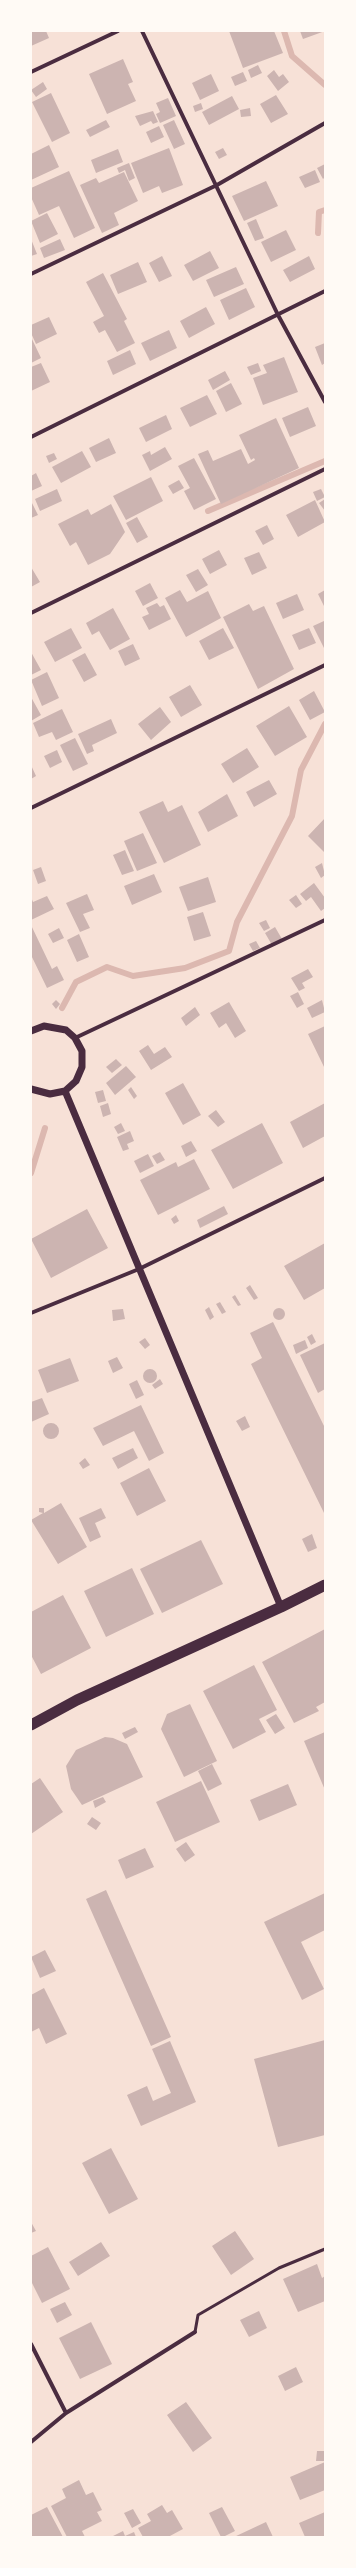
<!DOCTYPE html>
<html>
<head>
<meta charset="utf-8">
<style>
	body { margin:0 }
	#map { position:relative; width:356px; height:2568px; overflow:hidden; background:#f7e1d7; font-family:"Asap Condensed",sans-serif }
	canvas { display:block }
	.frame { position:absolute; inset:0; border:32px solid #fffaf5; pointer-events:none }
</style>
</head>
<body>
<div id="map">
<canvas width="356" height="2568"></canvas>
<div class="frame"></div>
</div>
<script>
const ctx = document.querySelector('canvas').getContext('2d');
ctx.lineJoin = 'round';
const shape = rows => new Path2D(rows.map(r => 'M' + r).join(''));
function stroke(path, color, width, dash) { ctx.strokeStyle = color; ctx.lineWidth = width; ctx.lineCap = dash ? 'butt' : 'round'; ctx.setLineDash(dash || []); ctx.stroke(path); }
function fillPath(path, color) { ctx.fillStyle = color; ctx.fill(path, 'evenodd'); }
stroke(shape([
	[284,31,292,56,325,85],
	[318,233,319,212,325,210],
	[208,511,325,461],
	[62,1008,76,982,107,967,133,976,185,968,229,951,237,922,292,816,301,770,325,724],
	[31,1173,45,1128]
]), '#dcb8b0', 6);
fillPath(shape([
	[31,31,46,31,49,38,31,46],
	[229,31,274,31,283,53,243,68],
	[300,31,325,31,303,39],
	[123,59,133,82,128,84,136,101,107,114,89,74],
	[258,65,262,73,251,78,248,70],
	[274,70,279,77,283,74,289,82,278,91,267,76],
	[243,72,247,81,235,86,231,77],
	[211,74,219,91,200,100,192,83],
	[43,82,47,89,36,97,31,90],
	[51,93,70,133,52,142,32,102],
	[276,95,288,114,271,123,260,104],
	[232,96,239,109,209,125,202,112],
	[168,98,176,116,160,123,156,114,160,112,156,103],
	[201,103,203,109,195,112,193,106],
	[250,108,251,116,241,117,240,110],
	[153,111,158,122,153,124,151,121,140,126,135,116],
	[106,120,110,127,90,137,86,130],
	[174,120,185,144,174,149,163,125],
	[159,126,164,137,151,143,146,132],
	[49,145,59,167,31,180,31,154],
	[169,148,183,185,162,193,159,186,143,193,131,163],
	[223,148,227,155,219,159,215,152],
	[118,149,123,162,96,173,91,160],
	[129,163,135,178,129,181,125,170,119,173,117,168],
	[325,164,325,177,323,179,317,168],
	[315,170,320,182,305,188,299,177],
	[69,171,95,228,74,238,59,206,39,215,31,197,31,188],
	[124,172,138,201,114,213,119,225,102,233,80,185,96,178,99,183],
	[266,181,278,206,244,221,232,196],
	[47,213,58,234,40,243,31,221],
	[256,219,264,238,255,241,247,223],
	[286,230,296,250,271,262,261,242],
	[31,239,37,254,31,256],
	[60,239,65,250,44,258,40,248],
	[210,251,219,268,193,281,184,265],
	[162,256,172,276,159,282,149,263],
	[309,256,315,269,290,282,283,270],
	[138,262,147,282,118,294,110,275],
	[236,267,244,284,214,297,206,280],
	[103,273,127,319,124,321,135,343,117,352,105,330,99,333,93,322,104,316,86,282],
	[246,288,255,307,229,320,220,300],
	[206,307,215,324,189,338,180,321],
	[49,317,57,334,36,344,31,333,31,325],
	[169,330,177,348,150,361,141,343],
	[31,337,41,358,31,363],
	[325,343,325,363,322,365,315,347],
	[130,350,136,364,113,375,107,361],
	[284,357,298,392,263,405,253,378,267,373,263,365],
	[41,363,50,382,31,391,31,367],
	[258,363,261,371,251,375,247,367],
	[225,371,230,380,213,390,208,380],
	[231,383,242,404,226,412,216,391],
	[207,395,217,414,190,427,180,408],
	[308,407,316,426,290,437,282,418],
	[166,415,172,429,146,442,139,428],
	[276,418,299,468,221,504,198,454,208,450,213,461,241,449,248,464,255,460,254,458,251,460,239,435],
	[109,438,116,453,96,462,89,448],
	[165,447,172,459,150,471,142,455,150,451,151,455],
	[82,451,91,467,61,483,52,467],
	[54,453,57,459,49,463,46,456],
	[194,458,216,499,194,510,184,491,190,488,178,466],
	[36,473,42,486,31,491,31,476],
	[151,477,163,501,126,520,113,496],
	[179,480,184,488,173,494,168,486],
	[57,489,62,501,40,511,35,499],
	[321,489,325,497,317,501,313,492],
	[325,499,325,511,319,503],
	[315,500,325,522,298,537,286,515],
	[31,501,38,515,31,518],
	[111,504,125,532,110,554,88,565,76,542,70,546,58,524,88,509,91,515],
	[137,517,148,537,137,543,126,523],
	[267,525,274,539,263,545,255,531],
	[219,550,227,565,210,574,202,559],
	[259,552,267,568,252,575,244,558],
	[31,567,40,582,31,587],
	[198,569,208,585,196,592,186,575],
	[150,583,158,598,143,606,135,591],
	[180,590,187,602,208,591,221,618,186,637,165,598],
	[325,590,325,608,318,594],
	[297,594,304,610,283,619,276,603],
	[157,603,160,607,164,605,171,619,149,630,142,617,149,614,146,608],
	[249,604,253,611,264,606,294,669,258,689,223,617],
	[113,608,130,639,110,650,99,631,92,635,86,623],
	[324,621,325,622,325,650,313,626],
	[71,628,82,648,55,662,44,642],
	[223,628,234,648,209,660,199,641],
	[309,628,316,643,299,650,292,635],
	[133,644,140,659,125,666,118,651],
	[31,652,41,670,31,675],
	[85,653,97,675,84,682,72,660],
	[47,672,59,698,42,706,31,680],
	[190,685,202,705,181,717,169,697],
	[314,691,325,712,310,720,299,700],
	[31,697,41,715,31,721],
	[289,706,307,737,275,756,256,726],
	[160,707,171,722,151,740,138,724],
	[62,709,73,732,56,740,52,732,39,737,33,723],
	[111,719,117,733,92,745,94,751,87,754,78,734],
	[75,738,88,764,73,771,60,745],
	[247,748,259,767,233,783,221,764],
	[57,750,62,762,50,768,44,756],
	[31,765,36,776,31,779],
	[269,780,277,794,254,807,246,792],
	[227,794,238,816,208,832,198,812],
	[163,801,168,812,182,805,201,845,164,863,139,812],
	[325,818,325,853,308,836],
	[143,833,157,863,137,871,124,841],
	[125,850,134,871,122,875,113,855],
	[322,863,325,875,321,878,315,867],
	[41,867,46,881,38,884,33,870],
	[154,874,162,892,132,905,124,886],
	[208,877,216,902,188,911,179,887],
	[314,883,325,898,325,908,321,911,311,897,306,901,300,894],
	[87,894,94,910,83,914,90,928,80,932,66,903],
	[296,895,302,904,296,908,289,900],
	[47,896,54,909,31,920,31,897,33,902],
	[203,912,211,936,194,941,187,917],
	[266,920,270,928,264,931,259,923],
	[31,925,52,969,57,966,64,980,47,988,31,955],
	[275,927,282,939,272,945,265,933],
	[59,928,64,938,53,943,48,934],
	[79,934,89,957,77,962,67,940],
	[256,941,260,948,253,951,249,944],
	[308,969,313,977,302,983,305,988,299,991,291,978],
	[298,992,304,1004,297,1008,290,996],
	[56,1000,60,1004,56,1009,52,1004],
	[322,1000,325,1012,312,1018,307,1008],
	[229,1002,246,1031,235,1038,226,1023,219,1028,210,1013],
	[195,1007,200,1015,186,1026,181,1018],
	[325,1026,325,1069,308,1034],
	[148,1045,154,1054,165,1047,172,1057,151,1070,139,1051],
	[116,1059,122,1065,112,1073,106,1067],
	[126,1066,136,1077,115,1095,106,1083],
	[183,1083,201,1115,183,1125,165,1093],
	[131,1087,137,1096,134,1099,128,1090],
	[103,1090,106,1101,98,1103,95,1092],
	[108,1103,111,1114,103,1117,100,1106],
	[325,1103,325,1136,303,1148,290,1122],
	[216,1110,225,1122,218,1127,208,1116],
	[121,1123,125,1131,118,1134,114,1127],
	[262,1123,283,1163,233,1189,211,1150],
	[130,1131,134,1141,127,1144,129,1149,123,1151,117,1137],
	[191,1141,197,1151,186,1157,181,1146],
	[160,1152,165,1160,157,1164,152,1156],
	[148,1154,154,1166,140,1173,134,1161],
	[194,1159,210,1189,158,1215,140,1180,176,1162,178,1167],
	[224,1206,228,1214,200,1228,197,1220],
	[87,1209,108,1248,51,1278,31,1239],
	[176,1215,179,1221,174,1224,171,1219],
	[325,1243,325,1288,304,1300,284,1266],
	[250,1285,258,1298,254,1300,246,1288],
	[235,1295,241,1305,238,1306,232,1297],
	[220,1302,226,1312,222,1314,216,1304],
	[209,1307,214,1317,210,1320,205,1310],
	'273 1314a6 6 0 1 1 12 0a6 6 0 1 1-12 0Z',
	[123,1309,125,1319,113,1321,112,1310],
	[273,1322,325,1428,325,1515,251,1364,262,1358,250,1333],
	[312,1334,316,1342,311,1345,307,1337],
	[145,1338,150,1345,145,1349,139,1342],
	[305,1340,308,1348,296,1354,293,1345],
	[325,1343,325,1389,318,1393,300,1355],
	[117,1357,123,1368,113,1373,108,1361],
	[70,1358,79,1381,47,1393,38,1370],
	'143 1376a7 7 0 1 1 14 0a7 7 0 1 1-14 0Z',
	[160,1379,163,1384,155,1389,152,1385],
	[137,1380,144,1395,136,1399,129,1384],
	[42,1398,49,1414,31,1422,31,1402],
	[141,1405,164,1453,149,1461,134,1431,103,1446,93,1428],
	[245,1416,250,1427,242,1431,236,1421],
	'43 1431a8 8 0 1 1 16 0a8 8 0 1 1-16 0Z',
	[133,1448,138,1458,118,1469,112,1458],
	[85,1458,90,1465,83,1469,79,1463],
	[149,1468,166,1501,137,1516,120,1483],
	[61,1503,87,1547,58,1564,31,1520,43,1513,39,1512,39,1508,44,1508,44,1513],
	[101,1508,106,1518,95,1523,101,1537,90,1542,79,1518],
	[312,1534,317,1548,308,1552,302,1539],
	[201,1540,223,1584,162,1613,140,1569],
	[132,1568,154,1614,106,1637,84,1591],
	[63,1595,91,1648,41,1674,31,1655,31,1612],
	[325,1629,325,1702,316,1707,319,1711,294,1723,262,1662],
	[254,1665,277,1710,259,1719,266,1732,233,1749,203,1691],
	[190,1704,217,1761,184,1777,161,1729,167,1714],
	[276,1714,285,1728,275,1734,266,1720],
	[135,1727,138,1732,125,1739,122,1733],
	[325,1732,325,1790,304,1741],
	[105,1737,113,1738,127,1744,143,1777,82,1805,71,1789,66,1766,76,1750],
	[212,1764,222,1784,208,1791,198,1771],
	[40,1778,63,1812,31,1834,31,1784],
	[201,1781,220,1822,175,1842,156,1802],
	[288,1784,297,1805,259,1821,250,1800],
	[103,1797,106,1802,95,1808,93,1801],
	[92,1817,101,1823,96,1830,87,1824],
	[186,1842,195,1855,185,1862,176,1849],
	[145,1848,154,1867,126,1879,118,1860],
	[106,1890,171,2037,151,2046,86,1899],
	[325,1893,325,1930,301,1942,324,1989,302,2000,264,1922],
	[45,1950,56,1971,40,1978,31,1957],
	[44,1988,67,2034,46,2044,39,2028,31,2032,31,1995],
	[325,2040,325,2135,278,2147,254,2059],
	[170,2041,196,2102,141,2126,127,2095,147,2086,153,2101,171,2093,152,2049],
	[111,2148,138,2199,109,2214,82,2163],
	[31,2222,36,2231,31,2233],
	[235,2231,254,2259,231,2275,212,2246],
	[101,2242,110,2256,78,2276,69,2262],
	[48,2247,70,2289,42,2303,31,2281,31,2256],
	[317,2264,322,2278,325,2276,325,2301,298,2312,283,2279],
	[65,2302,72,2315,57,2323,50,2309],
	[259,2311,267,2328,249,2337,240,2320],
	[91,2322,112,2364,80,2379,59,2338],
	[296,2367,303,2382,285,2391,278,2376],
	[186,2402,212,2438,193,2452,167,2415],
	[317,2451,325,2451,324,2461,316,2461],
	[325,2462,325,2490,300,2500,290,2477],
	[79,2480,86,2495,93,2492,102,2510,97,2512,102,2521,82,2531,85,2537,67,2537,51,2506,66,2498,62,2489],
	[162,2505,167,2513,172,2510,183,2529,168,2537,143,2537,138,2528,151,2521,147,2514],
	[47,2507,63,2537,31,2537,31,2515],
	[222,2507,235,2531,223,2537,221,2537,209,2513],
	[133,2509,141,2523,132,2528,124,2513],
	[325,2512,325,2537,305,2537,299,2523],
	[266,2522,273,2537,234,2537],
	[123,2531,125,2536,134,2532,136,2537,111,2537]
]), '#ccb4b1');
stroke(shape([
	[195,2332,198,2315,279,2268,325,2249]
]), '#4a2c40', 3);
stroke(shape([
	[142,31,278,315,325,402],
	[31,72,118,31],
	[31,274,217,185,325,123],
	[31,437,325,291],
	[31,613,325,469],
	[31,808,325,665],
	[75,1038,325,920],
	[31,1313,139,1269,325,1178],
	[31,2344,66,2413],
	[31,2442,66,2413,195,2332]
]), '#4a2c40', 4);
stroke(shape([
	[31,1031,44,1026,66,1030,75,1038,82,1051,82,1067,76,1081,65,1091,50,1094,31,1089],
	[65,1091,281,1607]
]), '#4a2c40', 7);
stroke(shape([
	[31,1725,77,1700,281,1607,325,1585]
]), '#4a2c40', 11);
</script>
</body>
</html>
